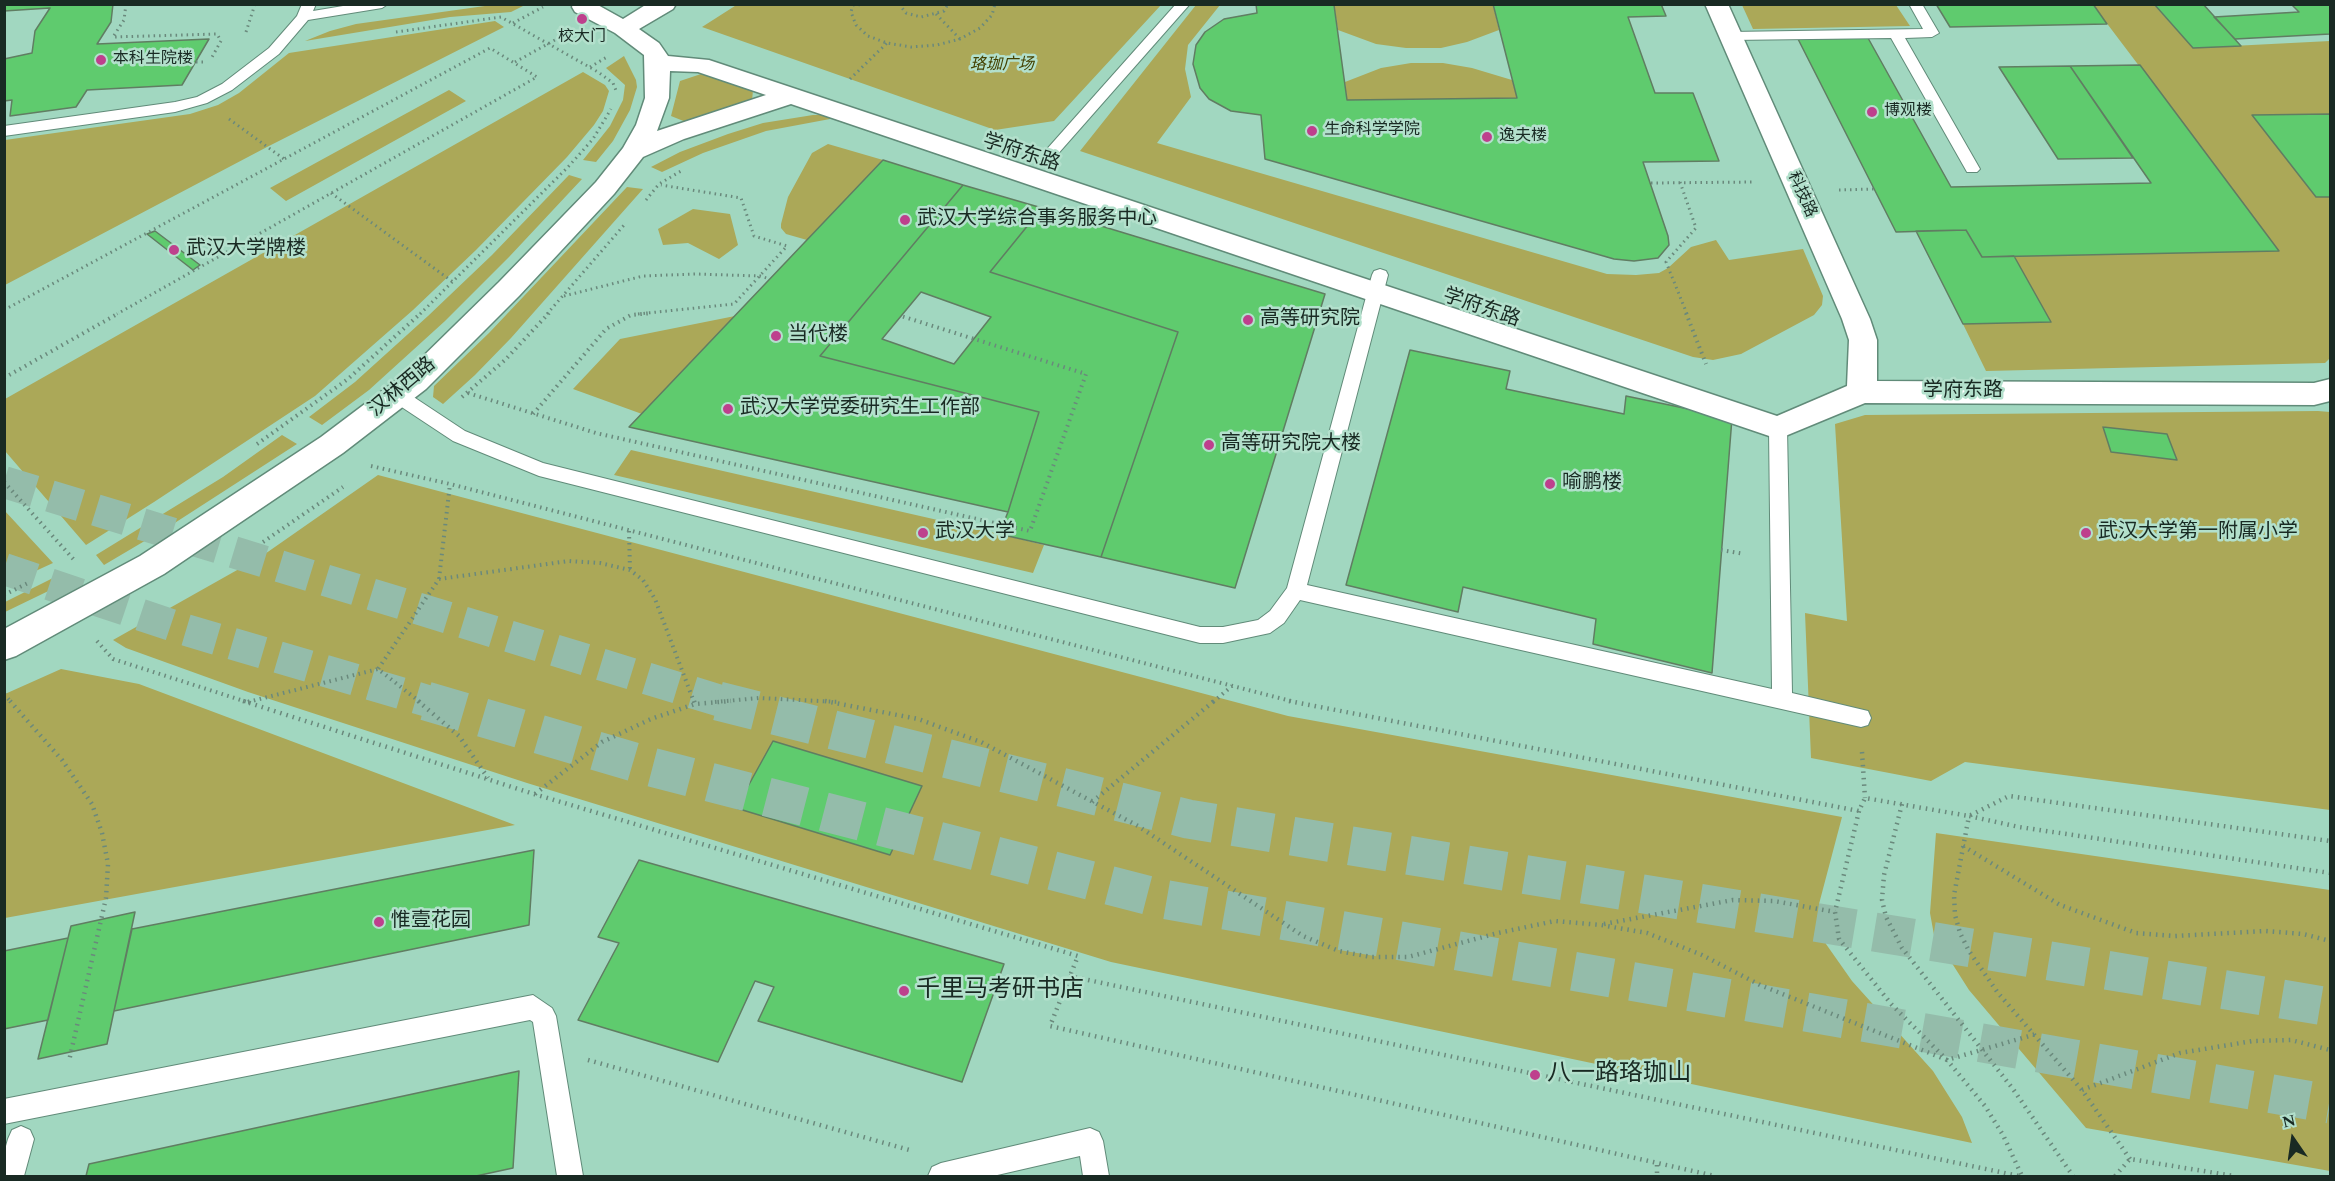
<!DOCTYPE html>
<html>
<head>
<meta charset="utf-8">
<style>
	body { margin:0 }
	#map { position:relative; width:2335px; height:1181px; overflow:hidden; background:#b3e0cc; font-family:Spectral,serif }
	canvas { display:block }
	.frame { position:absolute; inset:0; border:6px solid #192a23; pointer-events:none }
	.north { position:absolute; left:2263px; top:1109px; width:60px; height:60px; -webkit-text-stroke:4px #b3e0cc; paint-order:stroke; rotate:347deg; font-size:16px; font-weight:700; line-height:24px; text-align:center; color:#192a23 }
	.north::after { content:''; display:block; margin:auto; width:21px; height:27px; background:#192a23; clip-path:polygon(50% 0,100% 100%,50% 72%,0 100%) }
</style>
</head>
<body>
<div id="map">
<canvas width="2335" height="1181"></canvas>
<div class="frame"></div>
<div class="north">N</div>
</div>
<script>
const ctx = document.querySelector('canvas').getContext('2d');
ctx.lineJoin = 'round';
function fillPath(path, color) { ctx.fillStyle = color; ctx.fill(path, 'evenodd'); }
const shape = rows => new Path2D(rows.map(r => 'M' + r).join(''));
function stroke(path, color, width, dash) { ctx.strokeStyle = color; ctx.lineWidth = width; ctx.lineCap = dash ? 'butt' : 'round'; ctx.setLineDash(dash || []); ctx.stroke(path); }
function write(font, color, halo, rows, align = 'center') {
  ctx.font = font + ' Spectral,"Noto Sans SC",serif'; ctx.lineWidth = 5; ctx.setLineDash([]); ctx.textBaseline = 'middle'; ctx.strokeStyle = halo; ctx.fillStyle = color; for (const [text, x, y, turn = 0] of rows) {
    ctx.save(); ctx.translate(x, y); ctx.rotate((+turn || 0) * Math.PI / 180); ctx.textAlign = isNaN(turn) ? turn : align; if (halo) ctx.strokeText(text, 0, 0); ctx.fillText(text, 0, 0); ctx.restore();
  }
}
fillPath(shape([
	[5,5,2330,5,2330,1176,5,1176]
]), '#a1d7c0');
fillPath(shape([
	[738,4,1161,4,1161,5,1054,121,995,130,702,27],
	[492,5,525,5,511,12,450,17,305,41,330,31,356,24],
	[1196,5,1220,5,1188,45,1185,69,1191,97,1157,143,1607,274,1636,275,1659,273,1668,268,1691,247,1716,240,1729,260,1803,249,1823,296,1822,305,1814,315,1741,354,1713,360,1693,357,1080,151],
	[1334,5,1493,5,1499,30,1467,42,1441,48,1406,48,1376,44,1338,30],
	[1742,5,1896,5,1910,26,1753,29],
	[2093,5,2154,5,2193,48,2330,41,2330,114,2252,115,2316,197,2330,197,2330,358,2325,363,1986,371,1963,324,2014,256,2279,251],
	[495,21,504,27,267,147,5,285,5,140,190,114,218,105,239,93,289,53],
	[624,56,636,80,637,87,630,110,613,141,596,162,583,160,610,126,623,100,625,85,606,68],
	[1411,63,1443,63,1472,68,1512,80,1517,98,1347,100,1345,82,1381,68],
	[583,72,605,85,609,91,603,111,594,125,567,157,476,250,413,310,315,396,154,502,86,545,5,451,5,399],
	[701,74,753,90,752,101,686,122,671,116,680,81],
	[449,90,466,101,286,201,270,188],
	[813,115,831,115,830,119,766,131,703,153,662,172,651,167,680,152,728,134,763,123],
	[828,144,883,160,807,240,786,234,781,228,781,224,788,197,812,153],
	[569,175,582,179,509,257,445,321,369,390,322,425,309,417,355,382,428,316,492,255],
	[627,187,643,189,511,338,475,375,443,404,433,397,434,386,489,333],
	[693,209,730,214,738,245,719,259,688,243,663,245,658,229],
	[735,316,642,414,573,389,620,339],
	[2318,411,2330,412,2330,810,1965,762,1931,781,1811,758,1805,613,1847,621,1835,424,1865,415],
	[282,435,297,444,170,526,104,565,96,555,223,477],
	[631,450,999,534,1044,545,1033,573,614,475],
	[378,475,1288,716,1842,817,1819,904,1819,918,1826,944,1852,981,1933,1071,1962,1117,1972,1143,1111,962,527,783,248,692,126,648,113,640,262,556],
	[4,510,53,563,5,585,4,585],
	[61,574,67,582,5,612,5,602],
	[61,669,139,684,515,825,5,918,5,694],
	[1936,833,2330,890,2330,1171,2086,1128,1969,990,1934,935,1930,913]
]), '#aba858');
const building = shape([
	[4,4,113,4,111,22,97,44,209,39,182,85,87,90,76,107,10,116,12,100,4,101,4,59,32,53,35,31,50,8,4,11,4,4],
	[1256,4,1417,4,1334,5,1347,100,1517,98,1493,4,1661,4,1666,16,1628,17,1655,93,1693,93,1719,161,1643,162,1668,236,1669,245,1658,258,1634,261,1614,259,1265,159,1261,115,1231,111,1209,99,1200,88,1193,64,1196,45,1205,32,1224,19,1257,13,1256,4],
	[1936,4,2093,4,2107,24,1950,27,1936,4],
	[2154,4,2203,4,2241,46,2193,48,2154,4],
	[2291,4,2330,4,2330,34,2235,39,2214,17,2299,12,2291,4],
	[1868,38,1951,187,2151,183,2070,66,2140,65,2279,251,1982,257,1966,230,1896,232,1798,39,1868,38],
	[2070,66,2133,158,2058,159,1999,67,2070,66],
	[2330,114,2330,197,2316,197,2252,115,2330,114],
	[883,160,963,185,820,356,1039,412,1008,512,629,427,883,160],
	[963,185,1042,208,990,272,1178,332,1101,557,999,534,1008,512,1039,412,820,356,963,185],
	[921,292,991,317,954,364,882,339,921,292],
	[1042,208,1325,294,1235,588,1101,557,1178,332,990,272,1042,208],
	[1966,230,1982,257,2014,256,2051,322,1963,324,1916,231,1966,230],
	[155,231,200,265,193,270,147,234,155,231],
	[1410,350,1510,371,1506,389,1624,414,1626,396,1732,418,1712,673,1593,644,1596,619,1463,587,1458,612,1346,585,1410,350],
	[2103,427,2167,434,2177,460,2111,452,2103,427],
	[773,741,922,786,890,855,736,808,773,741],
	[534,850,529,925,114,1011,132,929,534,850],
	[639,860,1004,964,962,1082,758,1021,774,987,755,981,718,1062,578,1020,619,943,598,937,639,860],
	[135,912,107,1044,38,1059,71,926,135,912],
	[68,938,48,1020,4,1029,4,951,68,938],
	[519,1071,513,1168,476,1176,86,1176,89,1164,519,1071]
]);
fillPath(building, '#5fcb6e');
stroke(building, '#607d62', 1.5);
stroke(shape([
	[4,482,724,702],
	[4,569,186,630,431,702]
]), '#94bcaa', 32, [32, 16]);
stroke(shape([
	[426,701,651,767,1162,899,2330,1104],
	[718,701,1188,819,2330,1007]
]), '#94bcaa', 39, [39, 20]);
const lane = shape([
	[302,4,316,4,313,11,355,4,388,4,382,8,308,20,279,54,232,90,207,103,175,112,4,136,4,126,175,102,197,97,222,84,269,48,297,16,302,4],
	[1176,4,1190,4,1049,164,1039,164,1036,161,1039,158,1176,4],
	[1909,4,1922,4,1939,33,1932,37,1905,38,1980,169,1977,172,1967,172,1891,38,1731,40,1724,36,1731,32,1923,29,1909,4],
	[1380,269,1386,271,1388,275,1307,585,1772,689,1769,428,1772,423,1778,421,1784,423,1787,428,1792,693,1868,711,1871,718,1868,725,1861,727,1300,600,1284,623,1270,633,1223,643,1200,643,539,476,453,441,391,400,388,395,391,390,397,388,403,390,465,431,543,463,1200,627,1223,627,1258,620,1270,611,1287,588,1372,275,1374,271,1380,269],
	[533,995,552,1008,556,1016,583,1176,557,1176,533,1022,530,1020,4,1124,4,1099,533,995],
	[21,1126,30,1130,34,1139,24,1176,4,1176,4,1153,8,1139,12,1130,21,1126],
	[1090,1128,1099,1132,1103,1141,1109,1176,1083,1176,1080,1156,993,1176,928,1176,932,1167,941,1163,1090,1128]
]);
const street = shape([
	[573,4,596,4,623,19,647,4,676,4,673,9,639,29,659,43,668,56,709,60,1777,416,1847,386,1849,340,1842,319,1705,4,1728,4,1870,319,1877,340,1877,381,2314,383,2330,379,2330,401,2314,405,1865,403,1778,439,791,104,684,139,643,157,614,194,519,296,426,389,343,453,164,574,16,656,4,660,4,629,140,556,321,437,406,373,499,282,596,182,623,148,636,125,645,98,644,55,615,33,575,12,572,7,573,4],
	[670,71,698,72,766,95,657,131,669,98,670,71]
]);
stroke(lane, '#618b79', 2);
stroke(street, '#618b79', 3);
stroke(shape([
	[126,4,124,20,113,37,217,34,221,41,212,57],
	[853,4,851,12,856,25,868,36,887,43,911,47,937,45,960,39,980,28,992,15,995,4],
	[899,4,906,13,921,17,944,11,948,4],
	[853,5,880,4],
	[936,14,960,39],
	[513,23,543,7],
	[246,32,255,4],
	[396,32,501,17,598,72,613,83,617,93],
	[196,62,207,62],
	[515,62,564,35],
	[590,67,607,57],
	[850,79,887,43],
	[229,119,284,159],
	[1680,182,1696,228,1666,262,1687,314],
	[1651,183,1755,182],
	[1839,190,1874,189],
	[331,193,453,282],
	[646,200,659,184,681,171],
	[564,296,643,276,695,274,760,276,770,279],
	[4,310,490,48,537,77,117,314],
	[420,314,568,167,593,139,611,109],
	[547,314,625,224],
	[638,314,734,304,787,246,754,236,741,198,661,185]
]), '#6a897c', 3, [1.5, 4]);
stroke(shape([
	[1686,313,1706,364],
	[4,378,119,313],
	[468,393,596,433,1030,531,1086,374,901,316],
	[462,397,505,360,549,313],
	[533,414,606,329,631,315,652,313],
	[257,444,348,379,421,313],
	[371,466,450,484,1295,702],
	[4,482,76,562],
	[629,531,630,570],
	[263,542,343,487],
	[1721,550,1744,554],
	[439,579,450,484],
	[4,595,28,583],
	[97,641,113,659,247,702],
	[4,694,11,702],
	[248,702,378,669],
	[420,702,378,669,439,579,569,561,600,563,630,570,643,580,655,599,694,702],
	[715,702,759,698,840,702],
	[1213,702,1232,686]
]), '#6a897c', 4, [1.5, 4.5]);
stroke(shape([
	[10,701,62,760,92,804,102,833,108,864,106,898,69,1061],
	[243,701,534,794,1078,956,1050,1026,1715,1176],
	[418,701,459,736,488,778],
	[694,701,695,704],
	[825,701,918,719,981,742,1138,826,1303,936,1339,951,1371,957,1408,957,1498,933,1555,921,1601,925,1647,933,1702,955,1760,985,1947,1060,2036,1034],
	[1289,701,1859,811,1865,798,1969,816,2009,796,2330,841],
	[248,702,254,701],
	[1862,752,1865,798],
	[535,794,602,742,651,719,695,704,731,701],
	[1092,802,1214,701],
	[1902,804,1884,875,1882,900,1886,917,1902,948,2013,1089,2073,1176],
	[1859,811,1835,912,1839,939,1892,1005,1947,1060,1985,1106,2003,1135,2022,1176],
	[1963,846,2060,905,2136,933,2175,936,2266,931,2303,934,2330,941],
	[1604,924,1733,900,1774,901,1835,912],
	[1069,976,2019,1176],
	[588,1060,913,1151],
	[2082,1090,2180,1053,2253,1041,2291,1040,2330,1050],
	[2130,1159,2082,1090,1998,993,1969,951,1960,933,1955,915,1954,895,1969,816,2019,827,2330,873],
	[1657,1165,1657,1176],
	[2115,1176,2130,1159,2234,1176]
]), '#6a897c', 4.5, [1.5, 5]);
fillPath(lane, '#fff');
fillPath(street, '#fff');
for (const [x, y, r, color] of [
	[582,19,6,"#be408d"],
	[101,60,6,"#be408d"],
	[1872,112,6,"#be408d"],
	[1312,131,6,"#be408d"],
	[1487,137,6,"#be408d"],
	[905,220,6,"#be408d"],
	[174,250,6,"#be408d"],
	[1248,320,6,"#be408d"],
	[776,336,6,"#be408d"],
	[728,409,6,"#be408d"],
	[1209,445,6,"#be408d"],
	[1550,484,6,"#be408d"],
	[923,533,6,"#be408d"],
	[2086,533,6,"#be408d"],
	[379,922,6,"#be408d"],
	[904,991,6,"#be408d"],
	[1535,1075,6,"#be408d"]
]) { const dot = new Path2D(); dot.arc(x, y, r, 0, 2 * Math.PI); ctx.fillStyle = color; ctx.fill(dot); stroke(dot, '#b3e0cc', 2); }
write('16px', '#192a23', '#b3e0cc', [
	["校大门",582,38,"center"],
	["本科生院楼",113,60],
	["博观楼",1884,112],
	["生命科学学院",1324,131],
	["逸夫楼",1499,137]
], 'left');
write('italic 16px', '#444101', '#b3e0cc', [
	["珞珈广场",1002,66]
]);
write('16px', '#192a23', '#b3e0cc', [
	["科技路",1801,195,66]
]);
write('20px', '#192a23', '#b3e0cc', [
	["学府东路",1021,154,18],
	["学府东路",1481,309,19],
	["汉林西路",403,388,-40],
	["学府东路",1963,392]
]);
write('20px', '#192a23', '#b3e0cc', [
	["武汉大学综合事务服务中心",917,220],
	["武汉大学牌楼",186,250],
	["高等研究院",1260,320],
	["当代楼",788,336],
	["武汉大学党委研究生工作部",740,409],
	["高等研究院大楼",1221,445],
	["喻鹏楼",1562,484],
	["武汉大学",935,533],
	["武汉大学第一附属小学",2098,533],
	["惟壹花园",391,922]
], 'left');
write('24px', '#192a23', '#b3e0cc', [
	["千里马考研书店",916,991],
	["八一路珞珈山",1547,1075]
], 'left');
</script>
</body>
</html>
